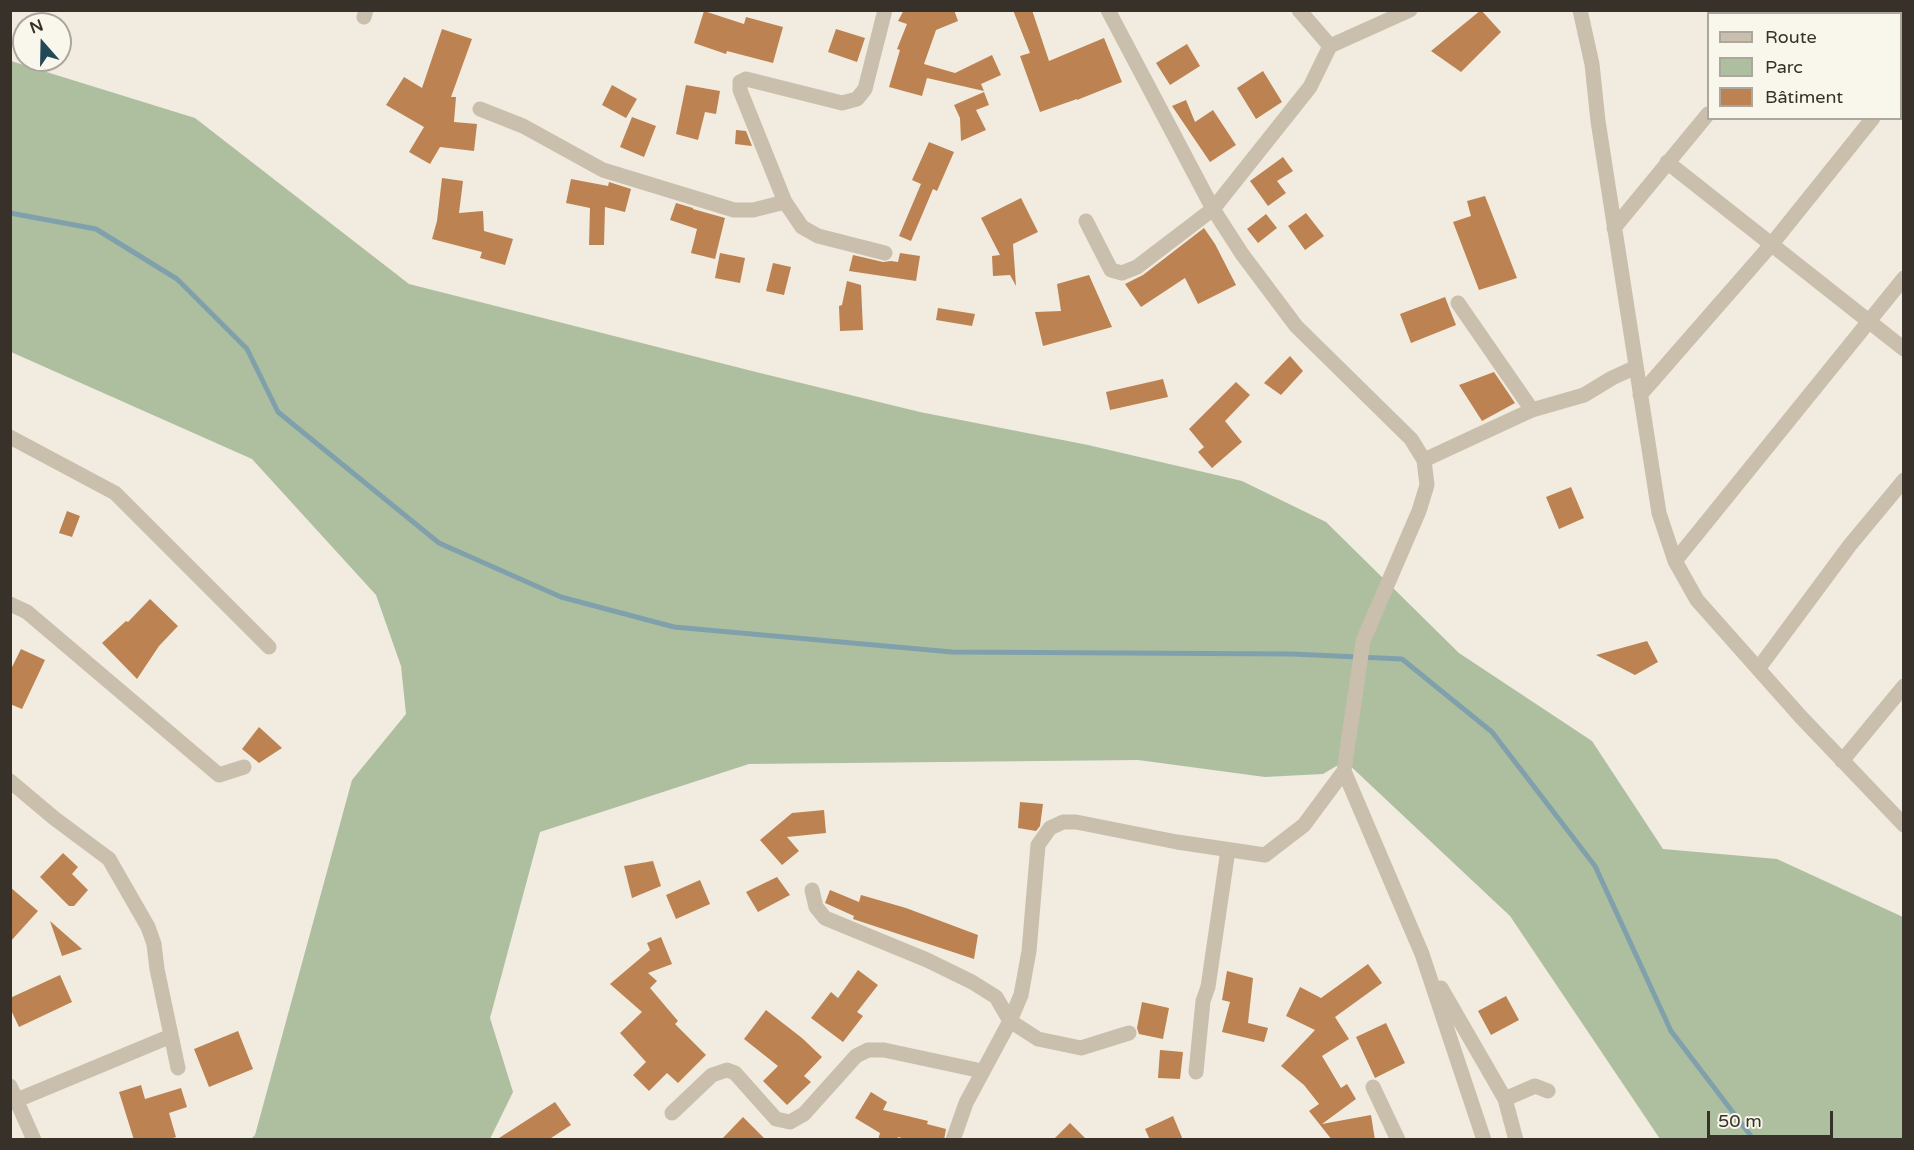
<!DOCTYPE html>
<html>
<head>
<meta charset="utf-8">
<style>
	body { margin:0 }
	#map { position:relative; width:1914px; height:1150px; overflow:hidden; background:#f1ecdf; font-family:"Varela Round",sans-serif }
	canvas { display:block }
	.frame { position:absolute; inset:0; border:12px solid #37312a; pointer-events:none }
	.legend { position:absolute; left:1707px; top:12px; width:195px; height:108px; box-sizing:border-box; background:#f9f6eb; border:2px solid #aba79e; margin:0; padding:8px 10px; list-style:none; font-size:18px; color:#37312a }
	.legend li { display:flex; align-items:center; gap:12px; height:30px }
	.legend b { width:30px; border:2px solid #aba79e }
	.north { position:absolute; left:12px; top:12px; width:60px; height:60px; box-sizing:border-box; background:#f9f6eb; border:2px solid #aba79e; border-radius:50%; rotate:340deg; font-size:16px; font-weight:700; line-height:24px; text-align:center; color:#37312a }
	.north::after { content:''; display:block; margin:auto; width:21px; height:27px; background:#234856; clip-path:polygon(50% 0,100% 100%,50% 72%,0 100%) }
	.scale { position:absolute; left:1707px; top:1111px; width:126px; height:27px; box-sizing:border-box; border:3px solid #37312a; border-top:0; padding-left:8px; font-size:18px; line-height:21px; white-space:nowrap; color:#37312a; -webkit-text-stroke:4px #f9f6eb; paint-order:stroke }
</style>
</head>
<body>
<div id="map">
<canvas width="1914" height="1150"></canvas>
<div class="frame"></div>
<ul class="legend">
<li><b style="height:8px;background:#c9bfac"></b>Route</li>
<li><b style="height:16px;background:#aebfa0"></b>Parc</li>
<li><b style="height:16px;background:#bd8251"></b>Bâtiment</li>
</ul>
<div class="north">N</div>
<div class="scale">50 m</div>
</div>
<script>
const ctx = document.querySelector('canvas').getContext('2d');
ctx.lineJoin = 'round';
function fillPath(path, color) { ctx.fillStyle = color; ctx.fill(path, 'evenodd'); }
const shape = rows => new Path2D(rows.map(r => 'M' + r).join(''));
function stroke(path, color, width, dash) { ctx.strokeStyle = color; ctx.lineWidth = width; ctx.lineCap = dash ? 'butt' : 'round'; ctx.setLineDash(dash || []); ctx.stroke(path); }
fillPath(shape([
	[11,61,195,118,409,284,756,372,920,412,1088,445,1242,481,1326,522,1459,653,1592,741,1663,849,1777,859,1903,917,1903,1139,1660,1139,1510,916,1345,761,1323,774,1265,777,1138,760,749,764,540,832,490,1018,513,1092,490,1139,251,1139,255,1135,352,780,406,714,401,666,376,595,252,459,11,352]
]), '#aebfa0');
stroke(shape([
	[10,213,96,229,177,279,247,349,278,412,439,543,561,597,674,627,952,652,1292,654,1402,659,1492,732,1595,866,1671,1031,1754,1140]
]), '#80a1ac', 5);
fillPath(shape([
	[904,10,954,10,958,21,936,30,924,64,955,73,992,55,1001,75,981,84,984,91,927,78,922,96,889,87,900,50,897,49,907,24,898,21],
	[1013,10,1032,10,1049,61,1104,38,1122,82,1077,100,1077,99,1040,112,1020,56,1030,53],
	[1481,10,1501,32,1461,72,1431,51],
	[704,11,744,24,746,17,783,27,773,63,727,51,726,54,694,43],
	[442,29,472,39,451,97,456,97,454,122,477,124,474,151,440,147,430,164,409,152,424,127,386,105,404,77,422,88],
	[836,29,865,38,857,62,828,52],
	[1187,44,1200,66,1170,85,1156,63],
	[1263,71,1282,102,1256,119,1237,88],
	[612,85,637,99,626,118,602,105],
	[686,85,720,91,716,114,705,112,698,140,676,134],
	[984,92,989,105,976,110,986,130,961,141,960,118,954,105],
	[1186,100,1195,122,1213,110,1236,145,1210,162,1172,106],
	[632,117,656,126,644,157,620,147],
	[736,130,746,131,752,146,735,144],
	[929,142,954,152,937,191,933,189,911,241,899,236,921,184,912,180],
	[1283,157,1293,171,1277,181,1286,193,1268,206,1250,181],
	[442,178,463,181,459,213,483,211,484,231,513,239,505,265,480,258,482,252,432,239,437,221],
	[571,179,608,186,609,182,631,189,625,212,605,207,604,245,589,245,590,208,566,203],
	[1485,196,1517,278,1479,290,1453,222,1471,216,1467,201],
	[1021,198,1038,232,1013,244,1016,286,1010,275,993,276,992,256,1000,255,981,218],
	[676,203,693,208,693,209,725,218,715,259,691,253,697,229,670,220],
	[1306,213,1324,236,1305,250,1288,226],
	[1266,214,1277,228,1258,243,1247,229],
	[1204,228,1215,244,1236,285,1198,304,1185,278,1141,307,1125,284,1143,275],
	[720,253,745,258,740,283,715,278],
	[900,253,920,256,916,281,849,271,853,255,883,262,891,261,898,262],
	[773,263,791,267,784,295,766,291],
	[1089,275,1112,327,1043,346,1035,312,1061,311,1057,284],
	[847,281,861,285,863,330,840,331,839,306,842,305],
	[1445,297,1456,325,1411,343,1400,314],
	[938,308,975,314,972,326,936,320],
	[1290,356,1303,371,1281,395,1264,383],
	[1494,372,1515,403,1482,421,1459,385],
	[1163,379,1168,397,1110,410,1106,392],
	[1236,382,1250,395,1225,421,1242,442,1212,468,1198,452,1204,447,1189,429],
	[1571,487,1584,518,1559,529,1546,497],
	[67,511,80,516,72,537,59,533],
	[150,599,178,626,159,646,137,679,102,643,126,621,128,622],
	[1647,641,1658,662,1635,675,1596,655],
	[21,649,45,660,22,709,10,704,10,671],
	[259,727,282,748,259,763,242,749],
	[1020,802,1043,804,1040,826,1036,831,1018,828],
	[824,810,826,833,787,837,799,851,782,865,760,840,792,813],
	[63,853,78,867,72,874,88,890,74,906,69,906,40,877],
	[653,861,661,886,632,898,624,866],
	[777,877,790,895,758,912,746,892],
	[700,880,710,904,676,919,666,895],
	[10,887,38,911,10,942],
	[830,890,859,902,861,895,906,908,978,935,974,959,853,919,854,916,825,903],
	[50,921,82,949,62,956],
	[661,937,672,964,648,973,657,981,650,988,678,1021,675,1024,706,1055,678,1083,667,1073,649,1091,633,1075,646,1062,620,1033,642,1012,610,984,650,950,647,943],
	[1368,964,1382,983,1335,1017,1349,1039,1322,1056,1341,1088,1347,1084,1356,1099,1322,1124,1371,1115,1375,1140,1332,1140,1309,1111,1319,1104,1304,1085,1281,1066,1315,1030,1286,1016,1300,987,1321,998],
	[858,970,878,985,857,1012,863,1016,843,1042,811,1018,831,992,838,998],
	[1227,971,1253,978,1248,1023,1268,1028,1264,1042,1222,1032,1230,1002,1222,1000],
	[60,975,72,1002,19,1027,10,1008,10,998],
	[1506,996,1519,1020,1491,1035,1478,1011],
	[1142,1002,1169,1008,1163,1039,1139,1034,1137,1028],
	[766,1010,802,1038,822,1057,804,1076,811,1082,787,1105,763,1081,778,1066,744,1039],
	[1386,1023,1405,1063,1375,1078,1356,1037],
	[238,1031,253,1069,209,1087,194,1049],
	[1160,1050,1183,1052,1180,1079,1158,1078],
	[141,1085,145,1099,181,1088,187,1107,169,1113,176,1137,168,1140,134,1140,119,1092],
	[871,1092,887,1102,883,1110,928,1121,927,1124,946,1129,944,1140,909,1140,898,1137,897,1140,878,1140,880,1133,855,1118],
	[555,1102,571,1125,548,1140,496,1140],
	[1173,1116,1183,1140,1150,1140,1145,1129],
	[743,1117,766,1140,721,1140],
	[1070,1123,1087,1140,1053,1140]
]), '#bd8251');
stroke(shape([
	[1108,10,1213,209,1242,254,1296,326,1411,439,1424,460,1427,485,1419,511,1363,641,1344,771,1422,954,1484,1140],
	[1299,10,1330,46],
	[1580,10,1592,64,1598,121,1659,513,1675,561,1697,600,1800,716,1904,825],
	[1760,14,1760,10],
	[364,17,366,10],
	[1900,84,1904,80],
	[480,109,523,126,603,170,734,210,753,210,785,202],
	[1667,162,1904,349],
	[1086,221,1111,270,1122,273,1137,267,1213,209,1310,87,1330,46,1410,10],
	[1614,228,1708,114],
	[885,253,818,236,802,227,785,202,740,90,740,82,746,79,842,103,857,99,865,89,885,10],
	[1458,303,1532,410],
	[1640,395,1771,245,1873,118],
	[10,437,115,493,269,647],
	[1424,460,1532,410,1584,395,1612,378,1636,367],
	[1675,561,1904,278],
	[10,604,27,612,219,775,244,767],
	[1758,669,1850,545,1904,480],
	[1842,761,1904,686],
	[10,781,54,818,109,859,148,927,154,944,157,969,178,1068],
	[812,890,816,907,825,918,927,960,972,982,996,997,1010,1021,1038,1039,1081,1048,1129,1033],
	[1441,988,1505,1099,1516,1140],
	[1196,1072,1203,1001,1208,987,1228,850],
	[10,1086,34,1140],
	[1373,1087,1398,1140],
	[1505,1099,1535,1086,1548,1091],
	[10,1103,171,1036],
	[672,1113,712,1075,727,1070,735,1073,776,1119,790,1122,804,1114,856,1056,868,1050,884,1050,982,1071],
	[953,1140,966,1103,1010,1021,1021,995,1029,951,1038,845,1050,828,1063,822,1076,822,1177,842,1265,855,1304,825,1344,771]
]), '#c9bfac', 15);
</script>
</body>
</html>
